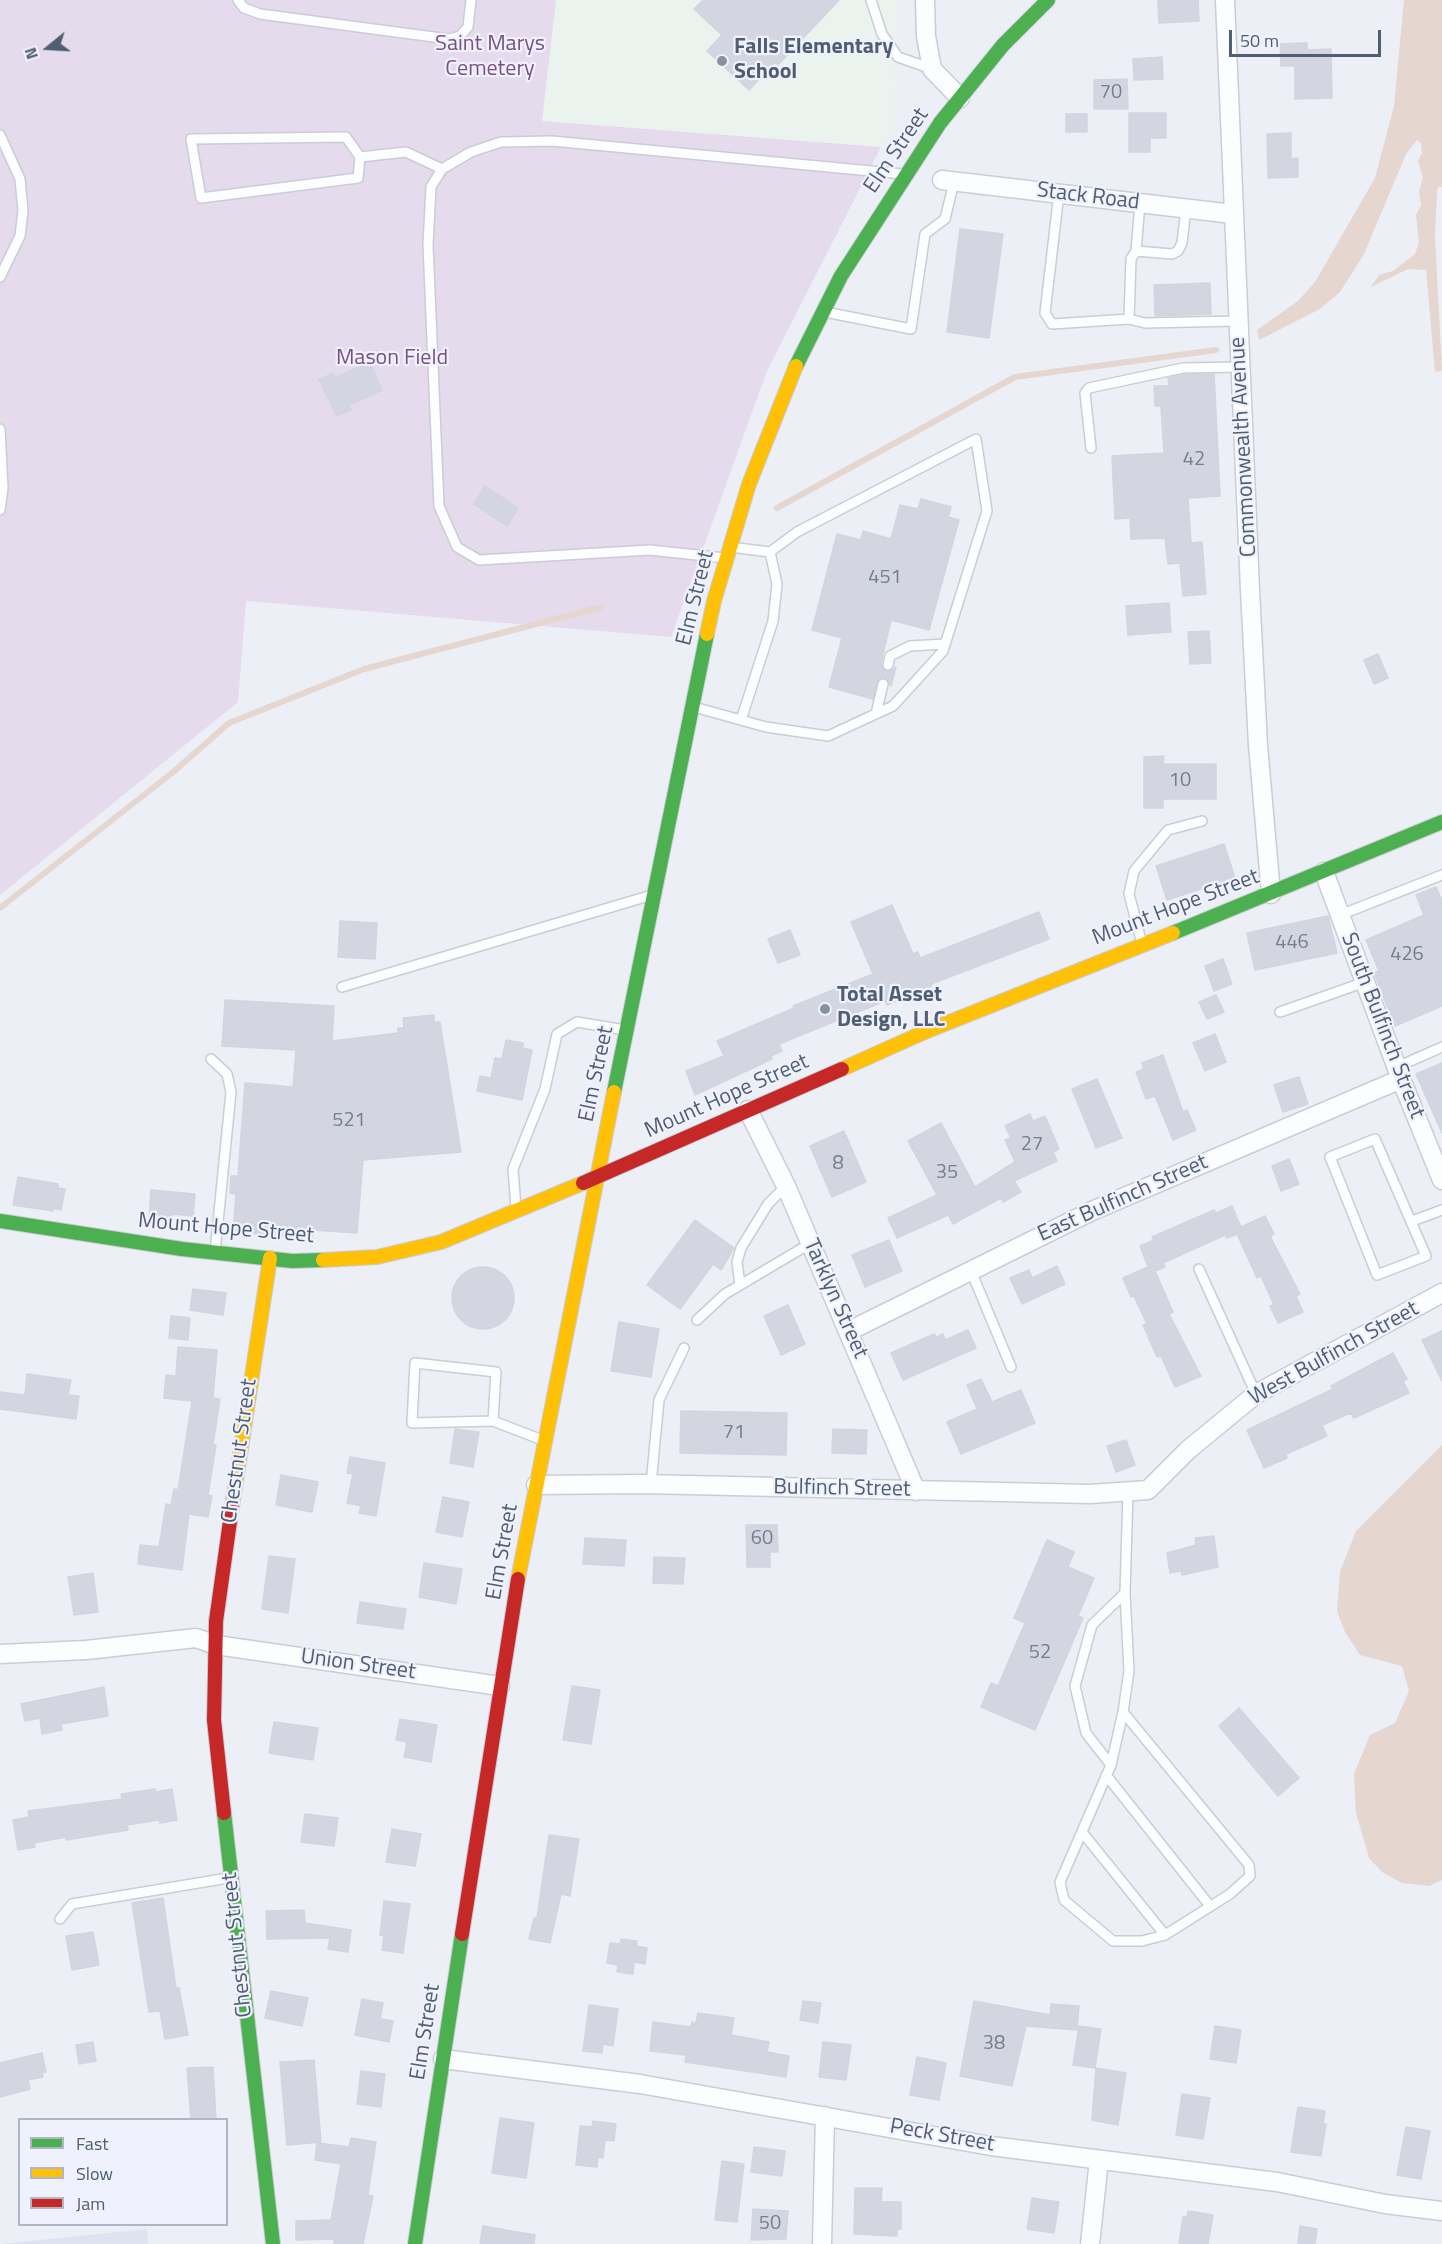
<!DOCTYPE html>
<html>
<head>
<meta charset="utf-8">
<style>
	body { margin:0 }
	#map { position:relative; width:1442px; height:2244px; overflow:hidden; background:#edeff6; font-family:"Titillium Web",sans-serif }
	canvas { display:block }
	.legend { position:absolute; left:18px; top:2118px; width:210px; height:108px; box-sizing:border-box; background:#eff1fd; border:2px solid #afb6c5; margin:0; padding:8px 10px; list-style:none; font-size:18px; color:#505e71 }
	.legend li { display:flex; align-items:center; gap:12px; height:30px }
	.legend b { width:30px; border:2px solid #afb6c5 }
	.north { position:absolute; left:18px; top:18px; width:60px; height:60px; -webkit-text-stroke:4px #eff1fd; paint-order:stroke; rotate:252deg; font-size:16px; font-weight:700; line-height:24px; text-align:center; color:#505e71 }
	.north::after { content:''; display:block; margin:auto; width:21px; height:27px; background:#505e71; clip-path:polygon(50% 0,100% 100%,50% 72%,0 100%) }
	.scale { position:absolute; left:1229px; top:30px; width:152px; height:27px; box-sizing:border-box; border:3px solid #505e71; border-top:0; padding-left:8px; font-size:18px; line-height:21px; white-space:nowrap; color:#505e71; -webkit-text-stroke:4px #eff1fd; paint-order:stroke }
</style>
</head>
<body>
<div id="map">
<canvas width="1442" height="2244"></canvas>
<ul class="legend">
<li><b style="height:8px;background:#4caf50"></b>Fast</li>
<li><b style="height:8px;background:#ffc107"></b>Slow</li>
<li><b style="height:8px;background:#c62828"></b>Jam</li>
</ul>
<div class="north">N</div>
<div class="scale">50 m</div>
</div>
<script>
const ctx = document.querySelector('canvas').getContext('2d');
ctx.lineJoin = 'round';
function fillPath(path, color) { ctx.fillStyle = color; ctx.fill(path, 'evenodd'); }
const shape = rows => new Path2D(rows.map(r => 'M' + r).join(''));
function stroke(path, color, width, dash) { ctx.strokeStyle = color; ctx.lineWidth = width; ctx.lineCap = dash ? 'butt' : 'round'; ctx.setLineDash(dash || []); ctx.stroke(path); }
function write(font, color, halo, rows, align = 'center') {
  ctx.font = font + ' "Titillium Web",sans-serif'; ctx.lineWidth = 4.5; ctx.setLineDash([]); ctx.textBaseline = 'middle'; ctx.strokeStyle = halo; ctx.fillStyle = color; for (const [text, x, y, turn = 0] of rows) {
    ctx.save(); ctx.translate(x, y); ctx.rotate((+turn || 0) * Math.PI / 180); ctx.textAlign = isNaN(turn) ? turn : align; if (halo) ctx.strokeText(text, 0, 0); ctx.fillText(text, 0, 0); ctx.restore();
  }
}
fillPath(shape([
	[147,2229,148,2244,1,2244]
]), '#dee3f0');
fillPath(shape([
	[556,0,896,0,894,133,881,147,542,121]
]), '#eaf3ed');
fillPath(shape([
	[0,0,556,0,542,121,881,147,767,371,671,637,246,601,238,702,0,895]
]), '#e6daed');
fillPath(shape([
	[1404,0,1442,0,1442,187,1438,187,1437,192,1435,235,1442,371,1435,372,1426,270,1408,269,1371,287,1379,275,1393,271,1415,254,1419,242,1416,215,1421,205,1419,192,1423,177,1418,161,1422,153,1421,143,1417,140,1406,154,1364,254,1340,292,1320,309,1259,340,1257,330,1298,301,1315,282,1375,178,1394,106],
	[1442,1445,1442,1880,1429,1886,1402,1883,1382,1872,1369,1858,1356,1813,1354,1774,1370,1735,1395,1723,1409,1691,1402,1666,1360,1655,1345,1632,1337,1611,1340,1572,1356,1531]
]), '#e5d6d0');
stroke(shape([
	[777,508,1015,377,1216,350],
	[0,908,172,773,229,723,364,669,601,607]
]), '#e5d6d0', 6);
const building = shape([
	[703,0,839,0,778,65,775,62,749,90,707,51,722,35,694,9,703,0],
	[1158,0,1198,0,1199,21,1159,23,1158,0],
	[1307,43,1307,50,1331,49,1332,98,1295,99,1295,66,1281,66,1280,44,1307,43],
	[1162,57,1163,79,1134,80,1133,59,1162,57],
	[1127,79,1128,109,1094,109,1094,80,1127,79],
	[1129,113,1166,113,1166,138,1150,138,1150,152,1129,152,1129,113],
	[1066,114,1087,114,1087,132,1066,132,1066,114],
	[1291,133,1291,159,1298,158,1298,177,1268,178,1267,134,1291,133],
	[960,229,1003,234,989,338,947,332,960,229],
	[1210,283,1211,314,1155,316,1154,285,1210,283],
	[369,362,382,390,349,405,351,410,337,416,319,380,333,373,335,378,369,362],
	[1214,374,1220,496,1188,498,1191,543,1202,542,1206,594,1183,596,1180,563,1168,564,1165,538,1131,539,1130,518,1115,519,1112,456,1164,453,1161,406,1155,406,1154,386,1169,386,1168,378,1181,375,1214,374],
	[485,486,518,508,507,526,474,504,485,486],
	[921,499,951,507,948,517,959,520,929,630,891,620,881,663,886,671,896,667,891,686,885,678,878,680,873,699,829,687,842,638,812,630,837,534,861,540,863,531,891,539,900,505,918,509,921,499],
	[1169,603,1171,632,1128,635,1126,606,1169,603],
	[1209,631,1211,663,1190,664,1188,632,1209,631],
	[1378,654,1388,678,1374,684,1364,660,1378,654],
	[1164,756,1163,764,1216,764,1216,799,1163,799,1163,808,1144,808,1144,757,1164,756],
	[1224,844,1235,878,1167,900,1156,866,1224,844],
	[1436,887,1442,901,1442,1006,1395,1026,1374,973,1379,971,1366,940,1424,915,1416,895,1436,887],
	[892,905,913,954,918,952,920,958,1039,912,1049,939,931,984,932,986,887,1005,885,1001,779,1044,782,1051,771,1056,772,1059,695,1095,686,1071,724,1056,717,1041,794,1008,793,1006,873,974,851,922,892,905],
	[1328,916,1337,953,1255,970,1247,933,1328,916],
	[340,921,377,923,375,959,338,957,340,921],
	[790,930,800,955,778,963,768,939,790,930],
	[1223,959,1232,984,1214,991,1205,966,1223,959],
	[1216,995,1224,1012,1207,1019,1199,1002,1216,995],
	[225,1000,334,1006,332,1041,398,1033,398,1028,404,1028,403,1018,434,1015,434,1022,440,1022,461,1152,363,1160,357,1233,313,1230,312,1238,233,1232,236,1194,230,1193,231,1176,238,1176,245,1083,293,1087,296,1050,222,1046,225,1000],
	[1215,1034,1226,1062,1205,1071,1193,1043,1215,1034],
	[506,1040,523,1043,523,1048,532,1050,522,1100,477,1091,480,1076,491,1078,495,1058,502,1059,506,1040],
	[1163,1055,1183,1112,1187,1110,1196,1130,1173,1140,1155,1096,1146,1099,1136,1072,1144,1069,1142,1063,1163,1055],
	[1442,1063,1442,1133,1416,1074,1442,1063],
	[1299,1077,1308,1104,1283,1112,1274,1085,1299,1077],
	[1097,1079,1122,1138,1096,1148,1072,1089,1097,1079],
	[1030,1114,1033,1121,1045,1116,1059,1149,1053,1152,1057,1161,1014,1181,1021,1192,1003,1202,1001,1198,953,1224,948,1215,897,1238,888,1218,937,1195,908,1141,941,1123,975,1187,1015,1162,1005,1140,1011,1138,1005,1126,1030,1114],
	[844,1131,866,1182,832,1197,810,1146,844,1131],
	[1289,1159,1299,1184,1281,1191,1272,1166,1289,1159],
	[18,1177,58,1184,58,1188,65,1189,61,1210,54,1208,53,1211,13,1205,18,1177],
	[151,1190,195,1194,193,1216,172,1214,171,1222,149,1220,151,1190],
	[1232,1206,1241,1227,1265,1216,1274,1234,1270,1236,1300,1294,1296,1296,1303,1312,1278,1323,1270,1306,1274,1305,1261,1276,1257,1278,1237,1234,1227,1238,1225,1235,1163,1263,1165,1267,1155,1271,1173,1312,1169,1314,1201,1376,1175,1387,1161,1356,1157,1357,1143,1325,1147,1324,1134,1296,1131,1297,1123,1278,1148,1267,1140,1246,1154,1240,1152,1237,1214,1210,1216,1213,1232,1206],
	[695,1220,734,1248,721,1270,713,1264,680,1309,647,1285,695,1220],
	[889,1240,902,1271,865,1287,852,1255,889,1240],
	[1057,1266,1065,1284,1022,1304,1010,1278,1029,1270,1032,1278,1057,1266],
	'452 1298a31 31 0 1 1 62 0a31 31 0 1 1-62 0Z',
	[193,1289,226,1293,223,1315,190,1310,193,1289],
	[788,1305,805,1344,781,1355,764,1316,788,1305],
	[171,1316,190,1318,188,1340,169,1338,171,1316],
	[619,1322,659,1329,651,1377,611,1371,619,1322],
	[968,1330,976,1348,903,1380,891,1353,934,1334,936,1337,943,1334,945,1340,968,1330],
	[1442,1331,1442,1381,1422,1340,1442,1331],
	[178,1347,217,1350,213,1398,220,1399,213,1445,216,1445,208,1495,212,1496,208,1517,189,1514,182,1570,138,1564,140,1545,159,1547,166,1504,171,1505,174,1489,178,1490,192,1401,164,1398,166,1375,176,1376,178,1347],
	[1393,1353,1407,1379,1403,1381,1409,1393,1354,1418,1351,1413,1322,1425,1327,1436,1286,1454,1287,1458,1264,1468,1247,1430,1333,1389,1331,1386,1393,1353],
	[27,1374,71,1380,68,1395,79,1396,76,1419,0,1409,0,1392,25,1395,27,1374],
	[981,1379,992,1402,1021,1390,1035,1423,961,1454,947,1422,977,1409,967,1385,981,1379],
	[681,1411,787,1413,786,1455,680,1453,681,1411],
	[455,1429,479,1432,473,1467,450,1463,455,1429],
	[833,1429,867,1430,866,1454,832,1453,833,1429],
	[1126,1440,1135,1465,1116,1472,1107,1446,1126,1440],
	[350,1457,385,1463,376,1516,359,1513,361,1506,347,1503,353,1474,347,1473,350,1457],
	[281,1475,318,1482,312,1512,276,1505,281,1475],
	[443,1497,469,1502,462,1537,436,1532,443,1497],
	[746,1525,777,1525,778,1552,770,1552,770,1567,747,1567,746,1525],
	[1214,1536,1218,1567,1182,1575,1181,1571,1170,1573,1167,1553,1196,1545,1195,1538,1214,1536],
	[585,1538,626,1540,624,1566,583,1564,585,1538],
	[1047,1540,1074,1552,1068,1567,1094,1578,1078,1616,1083,1618,1035,1730,981,1707,991,1683,998,1686,1025,1623,1014,1618,1047,1540],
	[269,1556,295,1559,288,1613,262,1609,269,1556],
	[654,1557,685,1558,683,1584,653,1583,654,1557],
	[424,1563,462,1569,456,1604,419,1597,424,1563],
	[93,1573,98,1612,74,1615,68,1577,93,1573],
	[360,1602,406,1609,403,1629,357,1623,360,1602],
	[572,1686,600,1690,591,1744,563,1740,572,1686],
	[104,1687,108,1716,61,1724,62,1730,42,1734,40,1718,25,1721,21,1704,104,1687],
	[1239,1708,1299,1778,1278,1796,1219,1726,1239,1708],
	[400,1719,437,1725,431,1762,404,1757,407,1742,396,1740,400,1719],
	[274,1722,318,1728,313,1760,269,1753,274,1722],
	[155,1789,155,1792,172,1789,177,1820,160,1823,159,1820,127,1825,128,1830,66,1840,66,1837,34,1843,35,1847,18,1850,13,1820,29,1817,28,1811,122,1799,121,1794,155,1789],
	[305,1814,338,1818,334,1846,301,1842,305,1814],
	[392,1829,421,1834,415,1866,386,1862,392,1829],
	[549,1835,579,1839,570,1896,561,1894,550,1943,529,1939,534,1918,537,1918,549,1835],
	[163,1898,176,1988,179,1988,188,2035,165,2039,160,2011,149,2012,132,1903,163,1898],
	[384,1901,410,1904,403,1953,382,1950,384,1936,380,1935,384,1901],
	[304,1910,305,1923,351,1930,348,1952,328,1949,330,1938,267,1939,266,1911,304,1910],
	[93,1932,99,1965,72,1970,66,1936,93,1932],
	[621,1939,637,1941,636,1946,647,1948,645,1964,634,1962,633,1974,617,1972,618,1965,607,1963,610,1943,620,1944,621,1939],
	[271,1991,308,1998,302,2026,265,2018,271,1991],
	[362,1999,383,2003,380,2019,393,2021,389,2042,355,2035,362,1999],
	[803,2001,821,2003,818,2023,800,2020,803,2001],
	[974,2001,1050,2015,1051,2004,1079,2006,1077,2030,1026,2026,1012,2086,960,2076,974,2001],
	[589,2005,618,2009,613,2046,603,2044,602,2053,583,2051,589,2005],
	[698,2013,734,2018,731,2035,769,2042,767,2052,789,2056,786,2077,685,2062,686,2055,650,2051,653,2022,691,2027,692,2022,696,2023,698,2013],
	[1079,2026,1101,2029,1095,2068,1073,2065,1079,2026],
	[1215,2026,1241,2030,1236,2063,1210,2059,1215,2026],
	[93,2042,96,2061,79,2064,76,2045,93,2042],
	[823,2042,851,2045,846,2080,819,2077,823,2042],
	[42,2053,46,2072,42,2073,43,2077,28,2080,30,2089,0,2097,0,2063,42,2053],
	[917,2057,946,2063,939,2100,910,2095,917,2057],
	[314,2060,321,2142,287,2145,280,2062,314,2060],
	[213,2067,216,2120,191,2120,187,2068,213,2067],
	[1096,2068,1126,2073,1118,2125,1092,2120,1096,2068],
	[361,2071,385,2074,381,2107,357,2104,361,2071],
	[1182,2094,1210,2098,1203,2139,1176,2135,1182,2094],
	[1298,2107,1325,2111,1323,2124,1326,2124,1321,2156,1291,2152,1298,2107],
	[500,2118,534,2123,526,2178,492,2173,500,2118],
	[593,2121,616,2124,614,2141,605,2140,603,2158,598,2157,597,2167,576,2165,580,2126,592,2127,593,2121],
	[1406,2127,1430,2131,1421,2179,1397,2175,1406,2127],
	[351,2138,376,2142,368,2195,373,2196,363,2244,334,2244,334,2239,296,2240,296,2221,331,2220,341,2164,315,2160,317,2143,349,2147,351,2138],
	[754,2147,785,2151,782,2176,751,2172,754,2147],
	[722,2161,744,2164,737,2222,715,2220,722,2161],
	[855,2188,882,2188,881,2202,901,2202,901,2229,897,2229,897,2236,854,2234,855,2188],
	[1032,2198,1059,2202,1054,2233,1027,2229,1032,2198],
	[753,2209,788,2211,786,2239,751,2240,753,2209],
	[1188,2211,1213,2215,1208,2244,1179,2244,1183,2217,1187,2217,1188,2211],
	[483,2226,535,2235,534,2244,480,2244,483,2226],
	[1300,2226,1317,2229,1315,2244,1298,2244,1300,2226]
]);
fillPath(building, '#d3d6e0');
stroke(building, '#d0d5de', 1.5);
const lane = shape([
	[238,0,244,8,260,14,449,39,460,36,468,27,471,0],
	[871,0,882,34,898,57,932,69],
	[0,135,20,179,23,211,20,236,0,277],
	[360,157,358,178,201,198,191,139,346,137,360,157,406,152,442,169],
	[1059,193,1045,313,1052,324,1129,319,1145,323,1238,321],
	[1136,251,1140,203],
	[825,312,911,329,925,234,945,219,954,182],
	[1129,319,1131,259,1136,251,1172,254,1178,251,1182,243,1186,209],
	[0,429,3,488,0,510],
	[1091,448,1085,393,1089,388,1183,368,1240,367],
	[725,558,650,550,479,560,457,547,439,506,428,245,431,187,442,169,471,152,501,142,552,141,903,174],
	[888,665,890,656,910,646,945,644],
	[694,707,766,727,828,736,893,706,943,651,987,511,976,439,797,532,770,552,730,547],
	[876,714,883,684],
	[741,720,773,621,777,584,770,552],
	[1340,915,1442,875],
	[1142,944,1129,894,1134,871,1168,830,1202,821],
	[342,987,652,895],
	[1280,1012,1365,982],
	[211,1059,227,1074,231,1092,215,1252],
	[1397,1067,1442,1047],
	[1375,1139,1426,1256,1377,1275,1330,1157,1375,1139],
	[516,1208,513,1169,545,1089,557,1034,577,1022,625,1030],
	[1412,1221,1442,1210],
	[1199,1269,1256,1394],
	[971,1271,1011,1367],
	[740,1285,737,1262,741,1248,768,1204,786,1186],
	[697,1320,725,1294,811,1243],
	[493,1421,412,1423,415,1363,496,1372,493,1421,545,1441],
	[651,1484,659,1400,684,1348],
	[1123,1712,1249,1865,1250,1876,1230,1894,1165,1935,1142,1941,1113,1941,1064,1900,1060,1882,1111,1765,1123,1712,1129,1671,1125,1593,1128,1493],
	[1111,1765,1086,1733,1075,1686,1092,1625,1125,1593],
	[1106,1775,1210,1906],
	[1082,1832,1165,1935],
	[60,1919,72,1904,228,1878]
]);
const street = shape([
	[925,0,926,36,932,69,960,98],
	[1225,0,1250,590,1258,745,1271,894],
	[942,180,1233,214],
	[1324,872,1401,1079,1442,1180],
	[748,1110,786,1186,916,1491],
	[849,1331,1092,1211,1401,1079],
	[536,1485,643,1484,1090,1494,1148,1490,1188,1450,1256,1394,1442,1293],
	[0,1654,86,1650,196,1638,216,1645,500,1686],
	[443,2059,640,2084,991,2146,1277,2182,1385,2204,1442,2211],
	[822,2244,825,2116],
	[1090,2244,1099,2160]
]);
const fast = shape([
	[796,366,841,276,940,123,1003,45,1048,0],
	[1173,933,1442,822],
	[614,1092,707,634],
	[0,1221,182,1249,292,1261,323,1260],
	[224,1813,273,2244],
	[415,2244,462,1934]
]);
const slow = shape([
	[707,634,714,601,749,484,796,366],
	[842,1069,927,1031,1173,933],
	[323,1260,377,1257,441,1242,583,1183],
	[232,1507,270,1258],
	[518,1579,614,1092]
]);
const jam = shape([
	[583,1183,842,1069],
	[224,1813,214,1720,216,1621,232,1507],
	[462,1934,518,1579]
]);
stroke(lane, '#cacdd4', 12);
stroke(street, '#cacdd4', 21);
stroke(fast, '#c8ccd4', 16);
stroke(slow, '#c8ccd4', 16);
stroke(jam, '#c8ccd4', 16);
stroke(lane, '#fcfdfe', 9);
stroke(street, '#fcfdfe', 18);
stroke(fast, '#4caf50', 14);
stroke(slow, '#ffc107', 14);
stroke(jam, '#c62828', 14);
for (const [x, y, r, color] of [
	[722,61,6,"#8791a0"],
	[825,1009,6,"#8791a0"]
]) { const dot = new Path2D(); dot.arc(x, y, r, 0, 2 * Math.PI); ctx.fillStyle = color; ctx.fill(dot); stroke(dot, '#eff1fd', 2); }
write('20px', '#737e8e', null, [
	["70",1111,93],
	["42",1194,460],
	["451",885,578],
	["10",1180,781],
	["446",1292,943],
	["426",1407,955],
	["521",349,1121],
	["27",1032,1145],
	["8",838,1164],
	["35",947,1173],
	["71",734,1433],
	["60",762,1539],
	["52",1040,1653],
	["38",994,2044],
	["50",770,2224]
]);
write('22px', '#7c5080', '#eff1fd', [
	["Saint Marys",490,45],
	["Cemetery",490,70],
	["Mason Field",392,359]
]);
write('bold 22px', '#505e71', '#eff1fd', [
	["Falls Elementary",734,48],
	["School",734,73],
	["Total Asset",837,996],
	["Design, LLC",837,1021]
], 'left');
write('22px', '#505e71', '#eff1fd', [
	["Elm Street",897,151,-56],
	["Stack Road",1088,197,7],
	["Commonwealth Avenue",1244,447,-93],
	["Elm Street",696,598,-76],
	["Mount Hope Street",1176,908,-21],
	["South Bulfinch Street",1382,1026,69],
	["Elm Street",597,1074,-78],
	["Mount Hope Street",727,1097,-24],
	["East Bulfinch Street",1123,1199,-24],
	["Mount Hope Street",226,1229,5],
	["Tarklyn Street",835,1299,66],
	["West Bulfinch Street",1334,1354,-29],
	["Chestnut Street",240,1451,-82],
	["Bulfinch Street",842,1489,1],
	["Elm Street",503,1552,-80],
	["Union Street",358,1665,8],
	["Chestnut Street",238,1945,-96],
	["Elm Street",426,2032,-81],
	["Peck Street",942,2136,10]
]);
</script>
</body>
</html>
